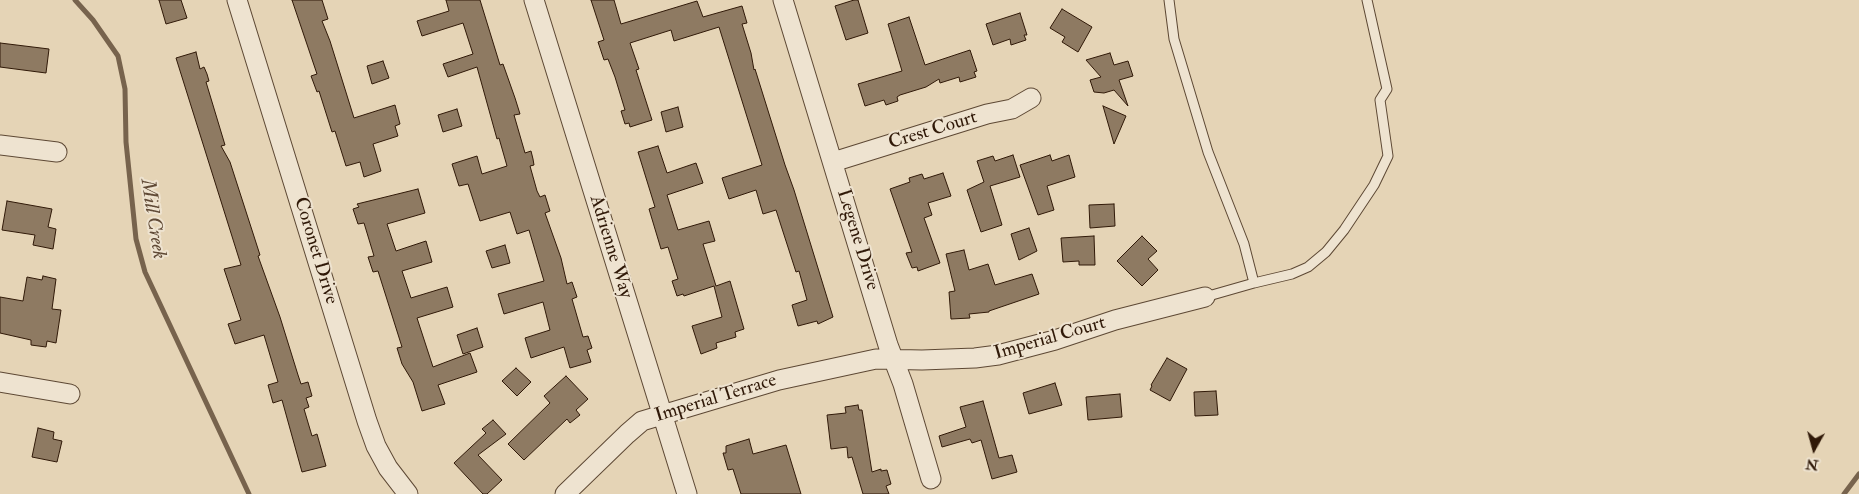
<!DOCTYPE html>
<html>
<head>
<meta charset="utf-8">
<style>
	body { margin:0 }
	#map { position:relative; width:1859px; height:494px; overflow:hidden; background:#e5d4b6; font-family:"IM FELL Double Pica",serif }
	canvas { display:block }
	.north { position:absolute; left:1789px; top:424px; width:50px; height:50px; -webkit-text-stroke:4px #eee3d0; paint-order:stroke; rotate:187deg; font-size:14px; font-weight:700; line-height:20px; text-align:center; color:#301908 }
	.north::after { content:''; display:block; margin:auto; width:18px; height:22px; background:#301908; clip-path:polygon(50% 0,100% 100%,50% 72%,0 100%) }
</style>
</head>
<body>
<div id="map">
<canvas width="1859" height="494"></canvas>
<div class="north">N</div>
</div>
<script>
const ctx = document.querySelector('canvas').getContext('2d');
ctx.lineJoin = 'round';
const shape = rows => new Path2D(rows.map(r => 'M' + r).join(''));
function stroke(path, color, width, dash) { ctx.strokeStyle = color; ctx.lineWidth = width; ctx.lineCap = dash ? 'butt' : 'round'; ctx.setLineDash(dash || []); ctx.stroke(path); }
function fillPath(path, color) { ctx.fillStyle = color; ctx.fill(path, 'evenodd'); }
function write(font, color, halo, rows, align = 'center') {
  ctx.font = font + ' "IM FELL Double Pica",serif'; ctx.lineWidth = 4; ctx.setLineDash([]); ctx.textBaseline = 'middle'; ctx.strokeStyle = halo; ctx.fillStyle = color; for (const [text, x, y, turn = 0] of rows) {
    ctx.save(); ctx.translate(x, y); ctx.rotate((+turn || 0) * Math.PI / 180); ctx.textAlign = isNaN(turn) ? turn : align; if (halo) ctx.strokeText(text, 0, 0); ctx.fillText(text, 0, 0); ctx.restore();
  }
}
stroke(shape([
	[75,0,93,20,118,56,125,89,126,142,136,239,145,272,249,494],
	[1844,494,1859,474]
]), '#77634d', 5);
const building = shape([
	[159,0,181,0,187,18,166,24,159,0],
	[292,0,322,0,328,19,322,21,330,41,354,118,395,105,400,124,395,126,398,136,373,144,381,171,364,177,360,162,346,166,335,131,332,132,319,91,317,92,311,76,317,74,292,0],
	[446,0,480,0,500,65,503,64,515,98,520,114,514,115,525,153,531,151,533,159,534,165,530,166,537,191,540,197,545,195,550,211,545,213,561,258,567,284,572,282,577,297,572,299,583,337,588,336,592,348,587,350,591,362,570,368,564,347,531,358,525,338,550,330,543,302,504,314,498,294,544,281,529,230,517,234,510,212,480,221,468,184,459,186,452,164,477,156,482,174,507,166,499,138,497,139,477,67,448,77,443,64,473,54,463,23,422,36,417,21,449,11,446,0],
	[591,0,614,0,621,24,697,1,703,17,742,6,747,23,742,24,751,53,754,70,755,69,785,165,794,190,833,317,818,324,817,321,798,326,792,305,807,300,799,271,796,272,776,210,763,214,756,190,729,199,722,178,762,165,719,27,674,41,671,30,630,43,639,69,636,70,652,120,630,127,629,123,625,124,621,111,625,110,615,77,608,59,604,60,598,42,604,40,591,0],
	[854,0,858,0,868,33,846,40,835,6,854,0],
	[1062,9,1092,27,1078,52,1062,42,1065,37,1050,28,1062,9],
	[1020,13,1027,35,1024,35,1026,40,1011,45,1010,39,993,45,986,24,1020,13],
	[909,17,925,65,970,50,977,71,974,72,976,77,960,82,959,77,940,83,939,79,926,87,900,95,897,97,898,101,886,105,884,100,865,106,858,84,902,71,888,24,909,17],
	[0,43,49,49,46,73,0,67,0,43],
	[196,52,200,69,204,67,207,74,209,81,206,82,225,145,221,146,230,162,260,255,258,256,280,317,298,375,301,384,308,382,312,396,306,398,309,407,304,409,312,436,317,434,326,466,302,472,282,400,273,403,268,385,278,382,264,335,235,344,228,324,241,320,224,269,241,265,176,58,196,52],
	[1110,53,1114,65,1128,61,1133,76,1119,80,1128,106,1114,90,1104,93,1094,92,1090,80,1101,77,1086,60,1110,53],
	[383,61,389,78,372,84,367,66,383,61],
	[1103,106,1126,116,1114,144,1103,106],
	[678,107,683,127,666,132,661,112,678,107],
	[457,109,462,126,443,132,438,115,457,109],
	[658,146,667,173,696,163,703,183,667,195,678,230,709,221,715,241,703,244,716,286,730,281,744,329,735,332,736,337,716,343,717,348,701,354,692,326,722,317,714,286,684,296,683,294,677,296,672,281,678,279,668,247,661,249,649,209,655,207,638,152,658,146],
	[1013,155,1020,177,990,186,1002,225,981,232,967,190,984,182,977,161,993,156,995,161,1013,155],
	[1050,155,1052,161,1069,155,1075,177,1047,186,1054,210,1038,215,1020,165,1050,155],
	[943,173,951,196,928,203,932,215,924,218,940,263,918,271,917,267,912,268,906,253,912,252,890,189,910,182,909,178,922,174,924,179,943,173],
	[418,189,425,213,387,224,396,251,426,241,432,262,402,271,411,298,447,287,453,307,417,318,433,367,470,353,477,372,438,385,445,404,422,411,413,382,402,364,397,348,402,347,378,271,373,272,368,257,374,256,364,223,358,224,353,209,359,207,357,204,418,189],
	[7,201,52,209,48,227,56,229,53,249,33,245,35,235,2,230,7,201],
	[1114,204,1115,226,1090,228,1089,205,1114,204],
	[1029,228,1037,251,1019,260,1011,234,1029,228],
	[1094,236,1095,265,1079,265,1079,261,1063,262,1061,238,1094,236],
	[1142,236,1157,251,1148,259,1158,270,1142,286,1117,261,1142,236],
	[505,245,510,263,492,268,486,251,505,245],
	[964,250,969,270,988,264,995,285,1032,274,1039,294,989,311,989,312,969,314,970,318,951,319,949,292,955,291,946,254,964,250],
	[43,276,56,279,52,309,61,310,56,343,47,341,46,347,31,345,31,340,0,333,0,297,23,301,27,277,42,280,43,276],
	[477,328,483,347,463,354,457,335,477,328],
	[1167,358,1187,369,1170,401,1150,390,1152,386,1151,385,1167,358],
	[516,368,531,382,517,396,502,381,516,368],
	[566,376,588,399,576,410,580,415,570,423,567,419,524,460,508,444,550,403,544,396,566,376],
	[1055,383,1062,405,1029,414,1023,393,1055,383],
	[1216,391,1218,415,1195,416,1194,392,1216,391],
	[1120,394,1122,417,1088,420,1086,397,1120,394],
	[983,401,999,458,1012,455,1017,472,992,479,981,440,972,443,970,439,942,447,939,436,966,427,960,407,983,401],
	[858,405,859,410,862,410,872,472,881,469,881,471,887,470,891,484,886,486,889,494,863,494,852,457,848,458,847,447,831,449,827,415,846,413,845,407,858,405],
	[493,420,506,434,478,455,502,480,487,494,483,494,454,463,486,433,482,429,493,420],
	[38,428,54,432,53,439,62,441,57,462,32,457,38,428],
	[749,439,753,454,786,445,801,494,741,494,733,469,728,470,723,453,726,453,726,446,749,439]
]);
fillPath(building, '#8e7a62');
stroke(building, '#301908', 1);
const lane = shape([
	[1169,0,1174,39,1208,152,1244,244,1254,283,1205,297],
	[1254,283,1292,274,1308,267,1326,252,1344,230,1374,185,1388,156,1380,100,1387,89,1367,0]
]);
const street = shape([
	[237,0,367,421,376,446,388,468,408,494],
	[534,0,687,494],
	[783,0,888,345,903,384,931,479],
	[0,145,57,152],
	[833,162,987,114,1012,109,1031,98],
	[0,382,70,394],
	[565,494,627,434,642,421,662,415,779,380,876,359,922,360,975,358,998,355,1055,340,1115,320,1205,297]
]);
stroke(lane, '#5d4834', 11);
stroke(street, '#5d4834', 21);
stroke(lane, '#eee3d0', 9);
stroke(street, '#eee3d0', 19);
write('19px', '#301908', '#eee3d0', [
	["Crest Court",933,131,-17],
	["Legene Drive",857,240,73],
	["Adrienne Way",610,247,73],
	["Coronet Drive",315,251,73],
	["Imperial Court",1050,339,-16],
	["Imperial Terrace",716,399,-17]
]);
write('italic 20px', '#604a36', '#eee3d0', [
	["Mill Creek",152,219,81]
]);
</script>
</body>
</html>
